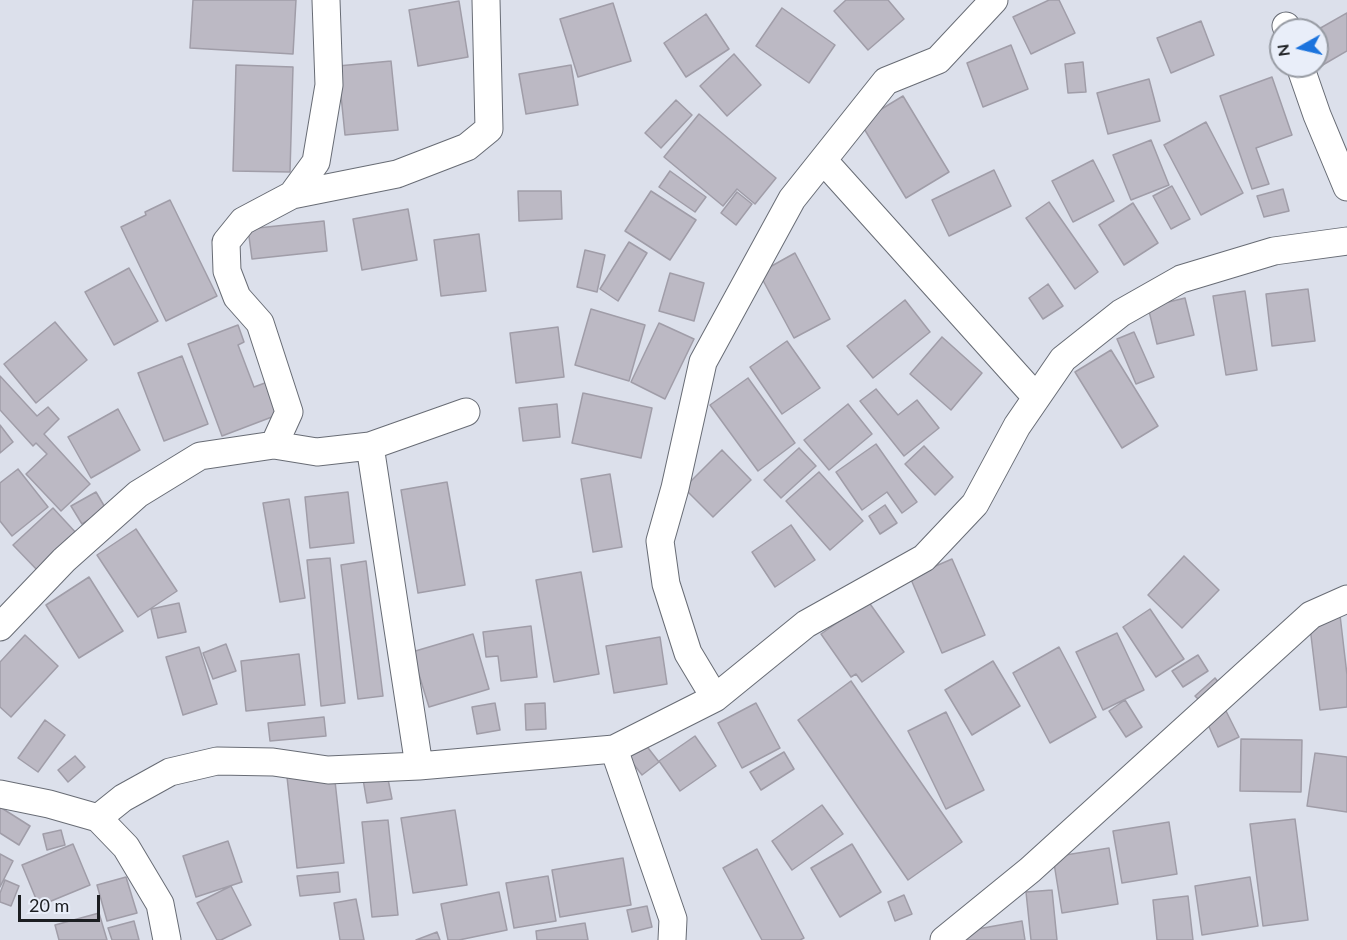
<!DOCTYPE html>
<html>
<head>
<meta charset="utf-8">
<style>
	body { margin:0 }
	#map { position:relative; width:1347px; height:940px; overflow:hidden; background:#dce0eb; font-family:Lato,sans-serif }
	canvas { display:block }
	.north { position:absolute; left:1269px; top:18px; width:60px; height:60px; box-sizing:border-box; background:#e9eef9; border:2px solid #979ba3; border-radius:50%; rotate:262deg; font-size:16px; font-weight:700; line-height:24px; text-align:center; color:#1c1e21 }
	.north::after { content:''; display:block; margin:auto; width:21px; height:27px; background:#1b73dd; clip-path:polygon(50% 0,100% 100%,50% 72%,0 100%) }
	.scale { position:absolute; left:18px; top:895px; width:82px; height:27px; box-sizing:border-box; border:3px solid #1c1e21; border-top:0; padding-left:8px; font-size:18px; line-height:21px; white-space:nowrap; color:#1c1e21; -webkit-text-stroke:4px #e9eef9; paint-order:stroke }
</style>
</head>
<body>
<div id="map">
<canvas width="1347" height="940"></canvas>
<div class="north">N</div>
<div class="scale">20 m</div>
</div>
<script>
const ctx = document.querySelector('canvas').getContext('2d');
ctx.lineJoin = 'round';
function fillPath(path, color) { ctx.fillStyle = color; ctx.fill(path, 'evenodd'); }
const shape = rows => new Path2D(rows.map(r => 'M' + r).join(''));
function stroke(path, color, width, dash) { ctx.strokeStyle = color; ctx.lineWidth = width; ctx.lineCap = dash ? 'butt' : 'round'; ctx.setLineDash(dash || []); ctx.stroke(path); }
const building = shape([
	[193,0,296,0,293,54,190,48,193,0],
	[846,0,888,0,904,19,868,50,834,11,846,0],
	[1049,0,1059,0,1075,33,1031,54,1013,17,1049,0],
	[459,1,468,57,418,66,409,10,459,1],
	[613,3,631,61,578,77,560,19,613,3],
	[782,8,835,45,809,83,756,46,782,8],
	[1347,13,1347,51,1321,66,1317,59,1317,30,1347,13],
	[706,14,729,49,686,77,664,43,706,14],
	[1201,21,1214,55,1171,73,1157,38,1201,21],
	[1011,45,1028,89,983,107,967,63,1011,45],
	[734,54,761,85,727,116,700,86,734,54],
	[391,61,398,130,345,135,338,66,391,61],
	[1083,62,1086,92,1068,93,1065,64,1083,62],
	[236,65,293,67,290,172,233,171,236,65],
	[571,65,578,105,526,114,519,74,571,65],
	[1272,77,1292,135,1256,148,1269,184,1252,189,1220,96,1272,77],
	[1149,79,1160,121,1108,134,1097,93,1149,79],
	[903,96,949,172,906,198,860,122,903,96],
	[676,100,692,115,661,148,645,133,676,100],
	[699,114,776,178,755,204,737,189,723,206,664,157,699,114],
	[1206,122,1243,193,1201,215,1164,145,1206,122],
	[1151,140,1169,185,1131,200,1113,155,1151,140],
	[1093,160,1114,201,1073,222,1052,181,1093,160],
	[994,170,1011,206,949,236,932,200,994,170],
	[670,171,706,197,695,212,659,187,670,171],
	[1172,186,1190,219,1171,229,1153,196,1172,186],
	[1283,189,1289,211,1264,217,1257,196,1283,189],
	[518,191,561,191,562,219,519,221,518,191],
	[651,191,696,220,670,260,625,231,651,191],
	[737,192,752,204,736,225,721,213,737,192],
	[170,200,217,296,166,321,121,227,146,215,145,212,170,200],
	[1049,202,1098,272,1075,289,1026,218,1049,202],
	[1133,203,1158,243,1124,265,1099,225,1133,203],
	[408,209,417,260,362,270,353,219,408,209],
	[324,221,327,251,252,259,248,229,324,221],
	[479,234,486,291,441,296,434,240,479,234],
	[629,242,647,253,618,301,600,289,629,242],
	[585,250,605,255,597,292,577,287,585,250],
	[795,253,830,319,794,338,759,273,795,253],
	[129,268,158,321,114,345,85,292,129,268],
	[670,273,704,283,694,321,659,311,670,273],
	[1048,284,1063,306,1043,319,1029,298,1048,284],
	[1308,289,1315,341,1272,346,1266,294,1308,289],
	[1245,291,1257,370,1226,375,1213,296,1245,291],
	[1185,298,1194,335,1157,344,1148,307,1185,298],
	[905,300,930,332,873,378,847,346,905,300],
	[591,309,645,325,629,381,575,365,591,309],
	[55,322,87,360,36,403,4,364,55,322],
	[659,323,694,339,665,399,631,382,659,323],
	[238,325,244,342,238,345,254,387,273,380,285,412,222,436,188,344,238,325],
	[558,327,564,377,516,383,510,333,558,327],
	[1134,332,1154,377,1136,384,1117,339,1134,332],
	[942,337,982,373,951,410,910,374,942,337],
	[787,341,820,388,782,414,750,367,787,341],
	[1111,350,1158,426,1122,448,1075,372,1111,350],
	[182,356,208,424,164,441,138,373,182,356],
	[0,376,37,416,48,407,59,419,44,434,90,484,61,511,26,474,47,454,36,443,33,446,0,410,0,376],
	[748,378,795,443,758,471,710,405,748,378],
	[876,389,898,415,917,400,939,428,904,456,860,401,876,389],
	[583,393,652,408,641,458,572,443,583,393],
	[557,404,560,437,523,441,519,408,557,404],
	[848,404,872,434,829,470,804,440,848,404],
	[118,409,140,450,91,478,68,437,118,409],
	[0,425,13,442,0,453,0,425],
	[876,444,917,502,902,513,887,492,862,510,836,472,876,444],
	[924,446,953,477,935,495,905,464,924,446],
	[799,448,816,466,781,498,764,480,799,448],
	[722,450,751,480,713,517,684,488,722,450],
	[18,469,48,507,12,536,0,521,0,483,18,469],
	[819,472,863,521,830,550,786,501,819,472],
	[610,474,622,547,593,552,581,479,610,474],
	[447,482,465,585,418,593,401,490,447,482],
	[96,492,106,509,82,524,71,506,96,492],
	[348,492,354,543,310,548,305,497,348,492],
	[289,499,305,598,280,602,263,503,289,499],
	[885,505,897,523,880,534,869,516,885,505],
	[53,508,78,535,39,572,13,545,53,508],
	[791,525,815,560,775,587,752,552,791,525],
	[136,529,177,591,138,617,97,555,136,529],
	[1184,556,1219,590,1182,628,1148,595,1184,556],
	[330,558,345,703,321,706,307,560,330,558],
	[952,559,985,635,942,653,910,577,952,559],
	[366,561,383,696,358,699,341,565,366,561],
	[581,572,599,674,554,682,536,580,581,572],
	[89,577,123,631,79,658,46,605,89,577],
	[868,601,904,652,862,682,856,674,851,677,821,634,868,601],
	[179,603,186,632,158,638,151,609,179,603],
	[1150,609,1184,659,1156,677,1123,627,1150,609],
	[1340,615,1347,675,1347,707,1320,710,1309,619,1340,615],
	[531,626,537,677,501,681,498,656,486,657,483,632,531,626],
	[1117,633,1144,690,1103,710,1076,652,1117,633],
	[473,634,489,689,429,707,412,652,473,634],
	[25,635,58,666,11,717,0,707,0,662,25,635],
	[660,637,667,684,614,693,606,646,660,637],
	[226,644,236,671,213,679,203,653,226,644],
	[199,647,217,704,183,715,166,657,199,647],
	[1059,647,1096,717,1050,743,1013,673,1059,647],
	[299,654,305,705,246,711,241,661,299,654],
	[1198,655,1208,671,1183,687,1172,671,1198,655],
	[993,661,1020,706,972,735,945,690,993,661],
	[1215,678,1224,689,1205,706,1195,696,1215,678],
	[851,681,962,842,908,880,798,720,851,681],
	[1125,700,1142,727,1126,737,1109,711,1125,700],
	[495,703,500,730,477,734,472,707,495,703],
	[545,703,546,729,526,730,525,704,545,703],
	[756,703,780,748,742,768,718,723,756,703],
	[1226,711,1239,737,1218,747,1206,720,1226,711],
	[946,712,984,790,946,809,908,731,946,712],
	[324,717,326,736,270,741,268,723,324,717],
	[45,720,65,735,38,772,18,758,45,720],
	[695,736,716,766,680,791,659,761,695,736],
	[1241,739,1302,740,1301,792,1240,791,1241,739],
	[645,744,659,762,642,775,628,757,645,744],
	[784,752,794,769,761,790,750,772,784,752],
	[1315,753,1347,757,1347,812,1307,806,1315,753],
	[75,756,85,767,68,782,58,770,75,756],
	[334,772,344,863,297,868,287,777,334,772],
	[387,774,392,799,367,803,363,779,387,774],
	[822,805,843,834,792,870,772,841,822,805],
	[0,807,30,826,19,845,0,833,0,807],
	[455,810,467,885,413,893,401,818,455,810],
	[1295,819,1308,920,1263,926,1250,824,1295,819],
	[388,820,398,915,372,917,362,822,388,820],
	[1169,822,1177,874,1122,883,1113,831,1169,822],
	[61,830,65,845,47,850,43,834,61,830],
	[228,841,242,882,196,897,183,856,228,841],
	[73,844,90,885,39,906,22,865,73,844],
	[852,844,881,892,840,917,811,868,852,844],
	[1109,848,1118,904,1062,913,1053,857,1109,848],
	[757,849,804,938,800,940,762,940,723,868,757,849],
	[0,854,13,861,0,887,0,854],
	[623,858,631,905,560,917,552,870,623,858],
	[338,872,340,892,300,896,297,876,338,872],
	[548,876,556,921,514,928,506,883,548,876],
	[126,877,137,913,107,921,97,885,126,877],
	[1250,877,1258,926,1202,935,1195,886,1250,877],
	[5,880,19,886,11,906,0,902,0,893,5,880],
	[231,886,251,925,221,940,217,940,197,903,231,886],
	[1052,890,1057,940,1031,940,1026,892,1052,890],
	[499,892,507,930,459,940,448,940,441,904,499,892],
	[904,895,912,914,895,921,888,902,904,895],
	[1188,896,1193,940,1157,940,1153,900,1188,896],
	[356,899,364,940,340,940,334,903,356,899],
	[647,906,652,927,632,932,627,910,647,906],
	[99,913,107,940,59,940,55,925,99,913],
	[134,921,139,940,112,940,108,928,134,921],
	[1022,921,1025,940,963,940,961,932,1022,921],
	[585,923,588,940,537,940,536,931,585,923],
	[437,932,440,940,416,940,437,932]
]);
fillPath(building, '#bcb9c4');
stroke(building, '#a09da8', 1.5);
const minor = shape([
	[1286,26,1288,30],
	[1300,66,1317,115,1347,187],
	[823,160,1036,397],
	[292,195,397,174,467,147,489,129,486,0],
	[274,445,289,412,260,323,237,297,227,271,226,242,243,221,292,195,316,162,329,85,326,0],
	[370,446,419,766],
	[0,627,64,560,138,494,200,456,274,445,317,452,370,446,466,412],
	[715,698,688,653,666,584,660,541,675,488,703,362,792,199,886,81,938,60,994,0],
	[614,749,673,919,672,940],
	[0,794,49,804,98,818,126,847,160,904,167,940],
	[98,818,123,798,170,772,217,761,273,762,328,770,419,766,614,749,715,698,806,624,924,558,975,504,1017,426,1063,359,1121,313,1181,279,1274,251,1347,241],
	[944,940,1030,870,1311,615,1347,599]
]);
stroke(minor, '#686c75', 29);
stroke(minor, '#fff', 27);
</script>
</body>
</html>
